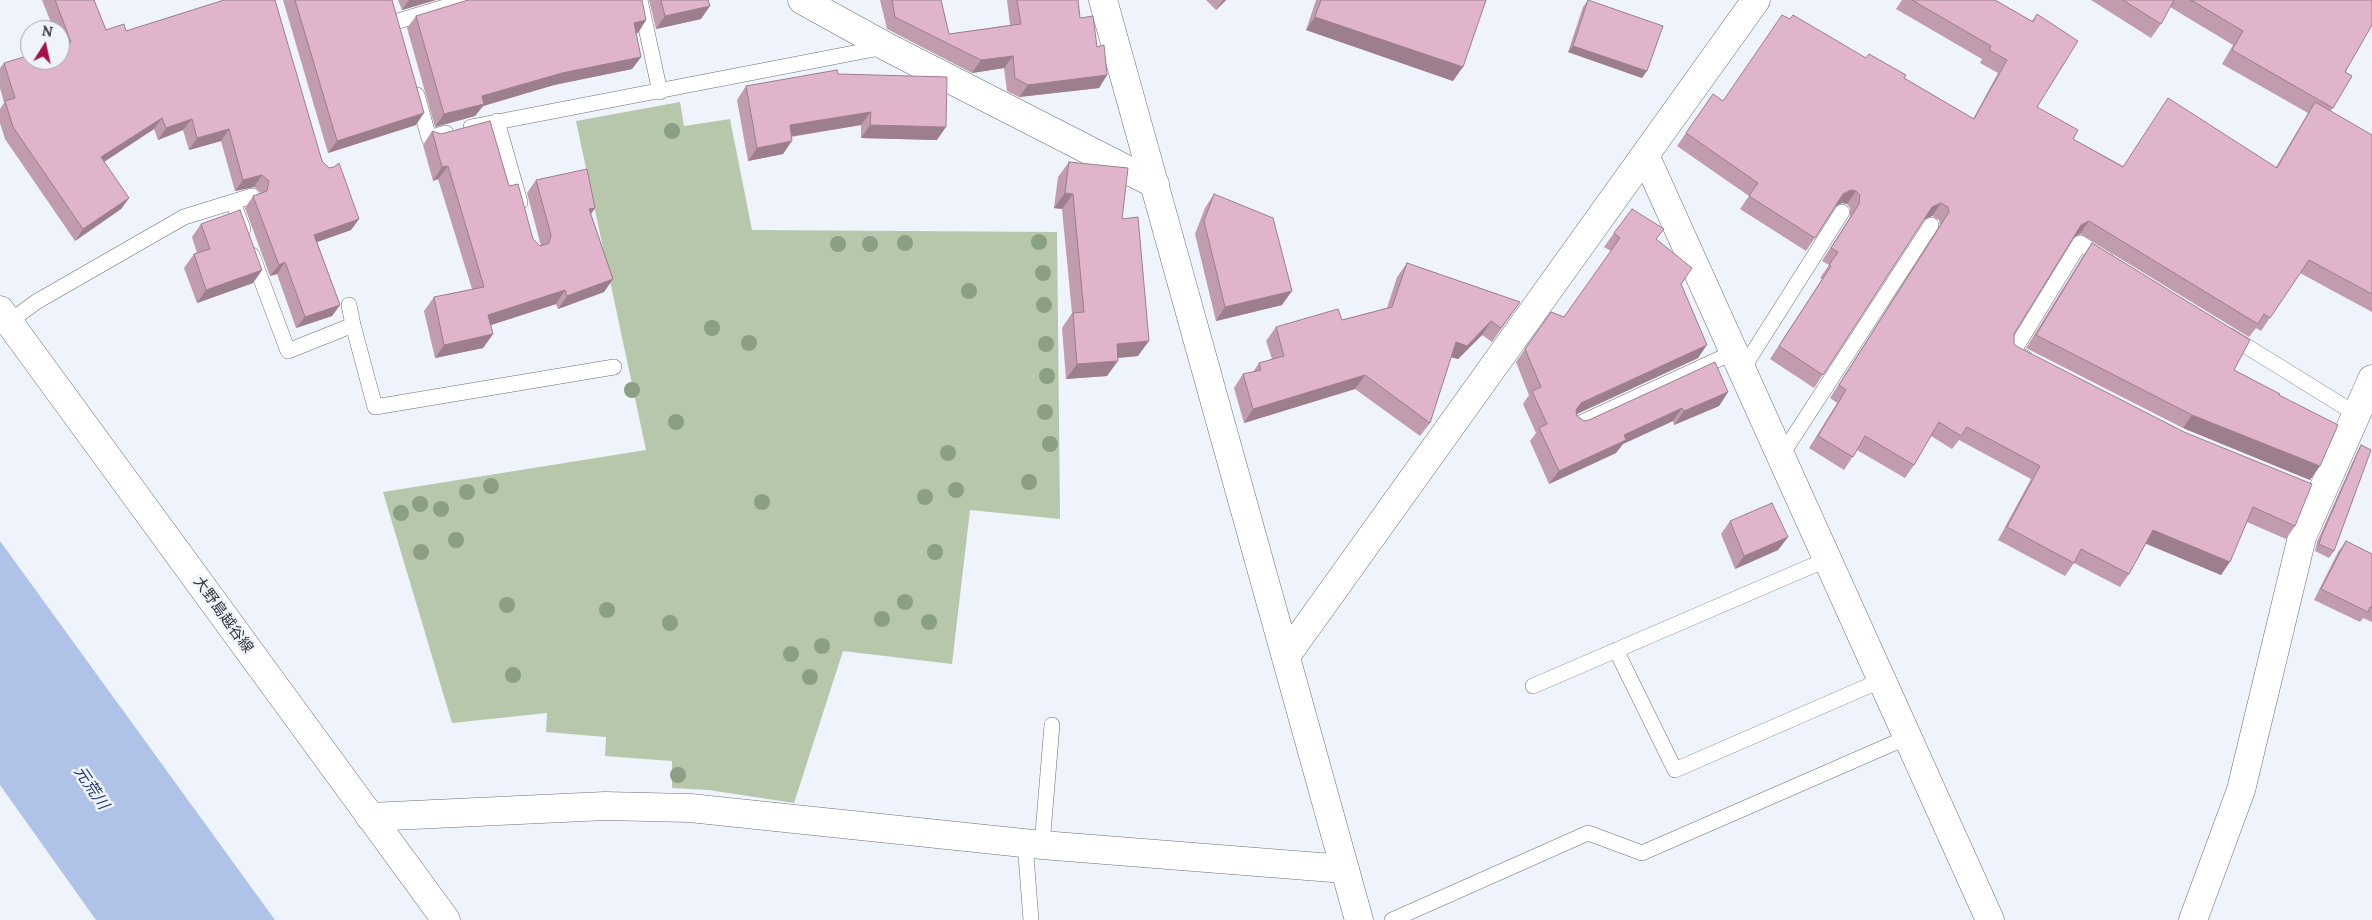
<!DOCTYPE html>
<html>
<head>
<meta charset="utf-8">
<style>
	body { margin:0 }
	#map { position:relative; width:2372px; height:920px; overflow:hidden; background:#eef3fc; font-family:Lora,serif }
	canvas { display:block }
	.north { position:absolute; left:20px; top:20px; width:50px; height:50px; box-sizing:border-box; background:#eef3fc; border:1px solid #a4a7ae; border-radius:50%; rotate:10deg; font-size:14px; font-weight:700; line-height:20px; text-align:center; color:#35363a }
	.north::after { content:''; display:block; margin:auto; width:18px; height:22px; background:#a61149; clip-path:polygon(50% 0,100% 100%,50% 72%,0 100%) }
</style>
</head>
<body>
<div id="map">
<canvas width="2372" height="920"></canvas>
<div class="north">N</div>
</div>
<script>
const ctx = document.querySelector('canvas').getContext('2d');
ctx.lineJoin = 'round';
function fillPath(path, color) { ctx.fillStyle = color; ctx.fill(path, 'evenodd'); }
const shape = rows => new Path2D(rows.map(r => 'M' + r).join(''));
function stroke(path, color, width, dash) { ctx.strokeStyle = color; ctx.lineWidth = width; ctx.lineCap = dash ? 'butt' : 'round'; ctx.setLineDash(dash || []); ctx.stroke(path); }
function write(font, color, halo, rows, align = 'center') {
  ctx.font = font + ' Lora,"Noto Sans JP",serif'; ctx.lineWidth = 5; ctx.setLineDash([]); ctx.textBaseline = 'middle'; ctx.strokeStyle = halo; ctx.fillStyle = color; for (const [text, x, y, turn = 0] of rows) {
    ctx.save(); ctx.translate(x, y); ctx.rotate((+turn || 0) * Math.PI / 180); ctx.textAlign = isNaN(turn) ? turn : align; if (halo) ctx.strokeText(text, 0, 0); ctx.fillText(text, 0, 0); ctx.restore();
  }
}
fillPath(shape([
	[680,102,684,126,730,119,752,230,1057,232,1060,519,970,510,952,664,843,651,794,803,709,790,672,788,672,761,605,756,606,737,546,732,547,713,452,723,383,492,646,450,576,121]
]), '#b6c7ab');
fillPath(shape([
	[0,541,275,920,96,920,0,785]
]), '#afc3e9');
const lane = shape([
	[640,0,660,92],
	[395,22,468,0],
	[417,95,429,138,446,133],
	[497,121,520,202],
	[471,127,885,47],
	[233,202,243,229],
	[252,255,288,351,353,325,375,407,614,367],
	[349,305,353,325],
	[9,322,36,302,184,217,252,196],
	[2230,336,2356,414],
	[2025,358,2013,352,2080,243,2106,259],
	[1742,370,1842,212],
	[1576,425,1734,352],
	[1781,456,1931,225],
	[1616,650,1675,770,1882,680],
	[1533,686,1828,559],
	[1025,843,1031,920],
	[1042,845,1052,725],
	[1392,920,1588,833,1642,853,1908,737]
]);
const street = shape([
	[802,0,887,47,1155,184],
	[1103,0,1359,920],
	[1645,155,1990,920],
	[1286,656,1756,0],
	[370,817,605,806,690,808,1042,845,1345,869],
	[2193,920,2241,790,2302,537,2372,379]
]);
const secondary = shape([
	[0,310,446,920]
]);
stroke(lane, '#6c7078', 16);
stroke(street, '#6c7078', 29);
stroke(secondary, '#6c7078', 29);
stroke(lane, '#fff', 15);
stroke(street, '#fff', 28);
stroke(secondary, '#fff', 28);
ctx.fillStyle = '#8b9f85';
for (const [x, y] of [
	[672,131],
	[1039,242],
	[905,243],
	[838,244],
	[870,244],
	[1043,273],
	[969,291],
	[1044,305],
	[712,328],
	[749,343],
	[1046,344],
	[1047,376],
	[632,390],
	[1045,412],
	[676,422],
	[1050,444],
	[948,453],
	[1029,482],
	[491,486],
	[956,490],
	[467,492],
	[925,497],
	[762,502],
	[420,504],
	[441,509],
	[401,513],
	[456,540],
	[421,552],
	[935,552],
	[905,602],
	[507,605],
	[607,610],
	[882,619],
	[929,622],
	[670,623],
	[822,646],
	[791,654],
	[513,675],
	[810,677],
	[678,775]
]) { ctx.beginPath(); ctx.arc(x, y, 8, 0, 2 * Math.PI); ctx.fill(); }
fillPath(shape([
	[42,0,94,0,106,30,126,31,322,161,359,219,351,230,317,242,340,305,332,316,296,328,277,274,270,276,245,208,253,196,261,193,254,187,235,191,221,141,189,150,183,130,158,140,154,129,104,162,129,198,121,209,75,241,5,139,0,123,0,109,4,103,0,88,0,68,4,63,60,60,60,30,54,30],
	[283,0,392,0,416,125,328,153],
	[398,0,436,0,402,10],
	[649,0,708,0,701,19,656,29],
	[880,0,941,0,949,34,1010,25,1007,0,1078,0,1080,18,1097,47,1107,75,1099,88,1019,97,1007,91,1004,68,972,73,887,29],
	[1206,0,1226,0,1216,10],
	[1316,0,1486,0,1453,81,1306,30],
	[1588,0,1642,78,1568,52,1583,7],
	[1902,0,1995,0,2032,21,2037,14,2037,107,2073,139,2123,166,2276,167,2308,113,2222,64,2233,45,2170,7,2161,24,2151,38,2091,0,2372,0,2333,108,2330,111,2372,135,2372,312,2300,273,2261,331,2256,328,2249,337,2080,234,2074,237,2014,334,2014,344,2018,347,2295,526,2286,539,2247,522,2221,575,2146,543,2129,574,2120,587,2074,563,2065,576,1998,540,2031,479,1959,440,1952,449,1931,436,1914,465,1905,478,1857,450,1844,470,1809,448,1837,403,1830,398,1940,225,1939,220,1932,216,1924,219,1814,388,1770,359,1822,279,1820,278,1829,265,1822,261,1850,217,1850,208,1847,204,1842,203,1836,206,1806,251,1740,209,1749,196,1677,146,1713,94,1723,101,1790,19,1866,58,1904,78,1973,119,1998,73,1980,63,1982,59,1896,9],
	[416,16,646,20,638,33,636,33,641,57,632,69,554,85,483,106,475,116,435,127,407,28],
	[838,74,937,140,861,138,861,125,791,137,783,154,748,161,737,100,746,86],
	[432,131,509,186,533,239,540,246,541,246,527,193,536,180,595,208,591,214,613,279,604,292,558,309,556,304,490,325,493,334,483,348,435,358,424,311,434,297,472,289,438,179,433,181,423,145],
	[1069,162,1122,219,1138,356,1118,358,1107,376,1066,379,1062,328,1072,313,1062,209,1054,208,1058,177],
	[1214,194,1282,305,1216,321,1195,234,1205,208],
	[201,224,262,270,253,283,197,303,184,268,194,254,197,253,192,237],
	[1614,233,1657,239,1681,285,1698,358,1577,414,1577,416,1584,421,1728,392,1719,406,1674,425,1673,421,1623,444,1616,453,1549,484,1530,441,1536,433,1523,404,1529,395,1516,362,1551,312,1564,317,1611,251,1604,247],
	[2092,243,2234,370,2279,395,2310,480,2183,428,2026,348,2083,256],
	[1407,263,1520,302,1492,342,1482,335,1458,359,1451,357,1430,423,1420,436,1355,389,1244,423,1234,388,1243,374,1253,372,1259,363,1272,359,1266,341,1276,327,1342,320,1387,308,1397,277],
	[2361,445,2334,551,2329,558,2315,551,2317,542,2357,452],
	[1730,521,1788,537,1778,550,1735,569,1721,534],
	[2346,541,2372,554,2372,622,2363,618,2360,622,2314,600,2338,552]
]), '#c19bae');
fillPath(shape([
	[409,0,436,0,402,10],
	[1223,0,1226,0,1216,10],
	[710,6,701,19,656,29,665,16],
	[1315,17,1463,67,1453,81,1306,30],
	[646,20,638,33,626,35,634,23],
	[1573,46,1647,71,1642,78,1568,52],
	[1013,56,1004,68,972,73,981,60],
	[641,57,632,69,554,85,483,106,475,116,435,127,444,114,482,96,562,73],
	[1107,75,1099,88,1019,97,1028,85],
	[871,112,861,125,780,138,790,125],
	[424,113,416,125,328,153,337,141],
	[162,118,154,129,93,169,101,157],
	[192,119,183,130,158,140,166,128],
	[870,125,946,127,937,140,861,138],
	[229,129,221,141,189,150,197,138],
	[792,141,783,154,748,161,757,148],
	[448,166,438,179,433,181,442,167],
	[262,175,254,187,235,191,243,180],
	[1851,190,1856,191,1847,204,1842,203,1834,207,1843,194],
	[1065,193,1073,194,1062,209,1054,208],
	[129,198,121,209,75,241,83,229],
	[1941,203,1932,216,1923,220,1932,207],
	[595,208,586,221,589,209],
	[359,219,351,230,306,246,314,235],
	[2089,221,2080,234,2072,238,2081,225],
	[285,262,277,274,270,276,279,265],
	[262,270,253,283,197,303,206,290],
	[613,279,604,292,558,309,567,296],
	[565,290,556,304,479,329,488,315],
	[1292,291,1282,305,1216,321,1225,307],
	[340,305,332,316,296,328,305,317],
	[1491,321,1482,335,1458,359,1446,356,1456,342],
	[493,334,483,348,435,358,444,345],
	[1149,341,1138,356,1106,359,1117,344],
	[1707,345,1698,358,1572,416,1581,403],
	[1118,361,1107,376,1066,379,1077,364],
	[1365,375,1355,389,1244,423,1253,409],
	[1728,392,1719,406,1674,425,1684,411],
	[1682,408,1673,421,1623,444,1616,453,1549,484,1559,471,1624,435],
	[2192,415,2320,466,2310,480,2183,428],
	[2153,530,2230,562,2221,575,2144,543],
	[1788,537,1778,550,1735,569,1744,556]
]), '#9d7e8d');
const building = shape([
	[55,0,94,0,106,30,124,24,126,31,224,0,275,0,322,161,329,168,334,167,339,163,359,219,314,235,340,305,305,317,285,262,279,265,253,196,267,191,269,181,262,175,243,180,229,129,197,138,192,119,166,128,162,118,101,157,129,198,83,229,13,127,5,101,15,98,4,63,30,55,30,60,60,60,60,46,71,42,55,0],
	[295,0,392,0,424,113,337,141,295,0],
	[468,0,642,0,646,20,634,23,641,57,562,73,482,96,484,104,444,114,416,16,468,0],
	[661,0,708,0,710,6,665,16,661,0],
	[892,0,941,0,949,34,1021,24,1017,0,1078,0,1080,18,1093,16,1097,47,1104,45,1107,75,1028,85,1015,78,1013,56,981,60,895,17,892,0],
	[1321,0,1486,0,1463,67,1315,17,1321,0],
	[1588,0,1663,26,1647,71,1573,46,1588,0],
	[1912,0,1995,0,2033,22,2037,14,2078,41,2037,107,2078,130,2073,139,2123,167,2168,98,2277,168,2315,102,2372,135,2372,294,2309,260,2270,318,2264,314,2258,324,2089,221,2081,225,2014,334,2014,344,2018,347,2184,432,2312,484,2295,526,2253,507,2230,562,2153,530,2129,574,2081,549,2074,563,2007,527,2040,466,1967,427,1961,436,1939,422,1914,465,1865,436,1853,457,1818,436,1846,390,1839,385,1949,212,1948,207,1941,203,1932,207,1823,375,1779,346,1831,266,1829,265,1838,252,1831,248,1859,204,1860,195,1856,191,1851,190,1843,194,1815,238,1749,196,1758,183,1686,133,1713,94,1723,101,1782,15,1790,19,1793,15,1866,58,1869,54,1906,75,1904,78,1974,119,2007,60,1989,50,1991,46,1912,0],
	[2123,0,2174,0,2161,24,2123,0],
	[2191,0,2372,0,2372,25,2345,72,2352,76,2333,108,2232,50,2243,31,2191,0],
	[837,70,838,74,947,77,946,127,870,125,871,112,790,125,792,141,757,148,746,86,837,70],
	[490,121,509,186,518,184,533,239,540,246,549,243,551,235,536,180,587,169,595,208,589,209,613,279,567,296,565,290,488,315,493,334,444,345,434,297,484,287,448,166,442,167,432,131,441,134,490,121],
	[1069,162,1128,168,1122,219,1138,217,1149,341,1117,344,1118,361,1077,364,1073,313,1084,312,1073,194,1065,193,1069,162],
	[1214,194,1273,218,1292,291,1225,307,1204,221,1214,194],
	[1632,209,1664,229,1656,239,1692,268,1681,284,1707,345,1581,403,1576,410,1577,416,1584,421,1589,420,1715,362,1728,392,1684,411,1682,408,1624,435,1626,440,1559,471,1539,428,1547,424,1532,391,1541,387,1525,349,1551,312,1564,317,1620,238,1614,233,1632,209],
	[240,210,262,270,206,290,194,254,210,249,201,224,240,210],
	[2092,243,2250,340,2234,370,2280,394,2279,395,2338,425,2320,466,2192,415,2036,335,2092,243],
	[1407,263,1520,302,1501,328,1491,321,1467,346,1456,342,1430,423,1365,375,1253,409,1243,374,1261,370,1259,363,1284,356,1276,327,1338,309,1342,320,1392,307,1407,263],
	[2361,445,2371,450,2334,551,2319,544,2322,535,2361,445],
	[1772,503,1788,537,1744,556,1730,521,1772,503],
	[2346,541,2372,554,2372,608,2370,607,2368,612,2321,589,2346,541]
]);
fillPath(building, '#e0b4ca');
stroke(building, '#9d7e8d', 1);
write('15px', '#35363a', '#eef3fc', [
	["大野島越谷線",223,615,54]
]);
write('italic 16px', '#223a6a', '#eef3fc', [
	["元荒川",91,788,56]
]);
</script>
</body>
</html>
